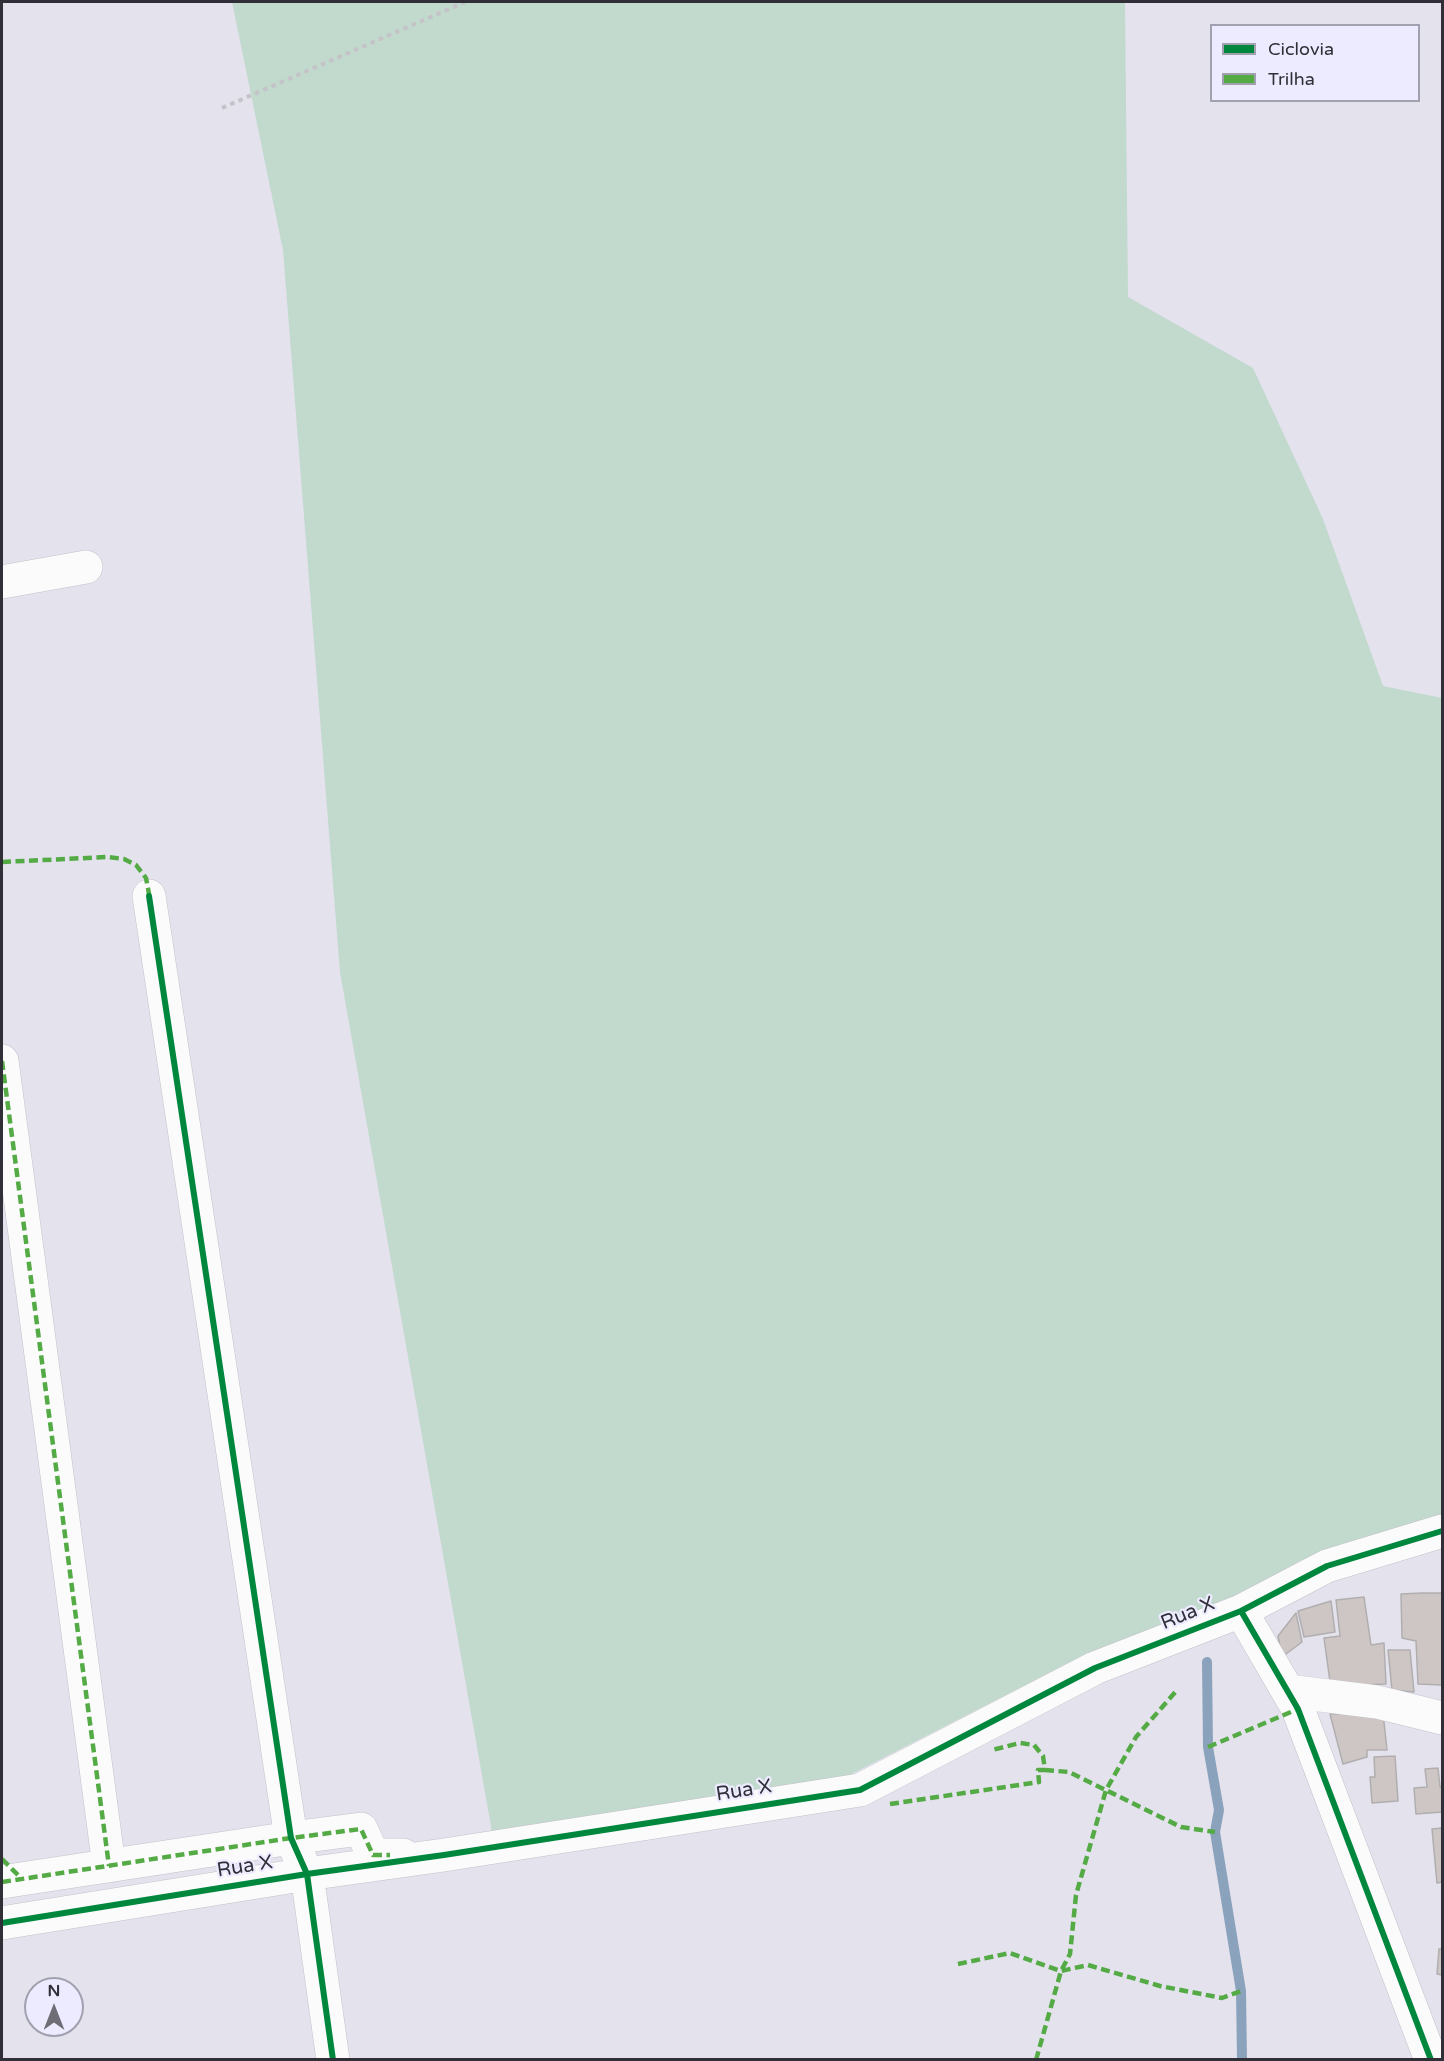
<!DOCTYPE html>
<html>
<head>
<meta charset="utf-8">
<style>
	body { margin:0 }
	#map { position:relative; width:1444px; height:2061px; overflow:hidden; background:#e4e2ed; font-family:"Varela Round",sans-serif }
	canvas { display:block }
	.frame { position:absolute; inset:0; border:3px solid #302f37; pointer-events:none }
	.legend { position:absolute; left:1210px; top:24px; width:210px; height:78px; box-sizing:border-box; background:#edebff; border:2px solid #a1a0af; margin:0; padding:8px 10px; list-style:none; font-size:18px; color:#302f37 }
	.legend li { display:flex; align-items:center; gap:12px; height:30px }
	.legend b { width:30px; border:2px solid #a1a0af }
	.north { position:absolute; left:24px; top:1977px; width:60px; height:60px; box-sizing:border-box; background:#edebff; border:2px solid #a1a0af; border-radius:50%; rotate:0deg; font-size:16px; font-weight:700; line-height:24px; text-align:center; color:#302f37 }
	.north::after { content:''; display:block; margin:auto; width:21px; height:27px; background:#6f6e77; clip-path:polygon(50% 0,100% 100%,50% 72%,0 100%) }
</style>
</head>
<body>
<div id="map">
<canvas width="1444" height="2061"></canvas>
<div class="frame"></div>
<ul class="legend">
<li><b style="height:8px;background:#00873e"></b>Ciclovia</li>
<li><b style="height:8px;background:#54ab45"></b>Trilha</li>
</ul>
<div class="north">N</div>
</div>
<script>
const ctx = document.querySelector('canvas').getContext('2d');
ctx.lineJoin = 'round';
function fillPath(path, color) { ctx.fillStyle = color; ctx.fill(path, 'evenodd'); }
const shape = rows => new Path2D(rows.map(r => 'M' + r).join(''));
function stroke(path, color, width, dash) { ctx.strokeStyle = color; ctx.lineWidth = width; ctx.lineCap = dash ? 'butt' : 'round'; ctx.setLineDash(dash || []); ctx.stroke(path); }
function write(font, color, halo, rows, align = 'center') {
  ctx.font = font + ' "Varela Round",sans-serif'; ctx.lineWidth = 4.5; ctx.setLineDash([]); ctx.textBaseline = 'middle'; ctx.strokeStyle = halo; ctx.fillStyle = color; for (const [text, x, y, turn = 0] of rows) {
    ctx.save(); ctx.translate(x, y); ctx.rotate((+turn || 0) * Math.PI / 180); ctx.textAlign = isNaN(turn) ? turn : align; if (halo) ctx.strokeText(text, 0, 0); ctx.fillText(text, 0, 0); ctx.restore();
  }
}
fillPath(shape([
	[232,2,1125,2,1128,297,1253,368,1323,519,1383,686,1442,698,1442,1516,1303,1559,1235,1598,1090,1652,834,1783,492,1832,340,972,283,250]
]), '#c2d9ce');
stroke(shape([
	[1207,1662,1208,1747,1219,1810,1215,1832,1241,1991,1242,2060]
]), '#8aa2bc', 10);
const building = shape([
	[1422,1593,1442,1593,1442,1685,1418,1684,1416,1641,1402,1638,1401,1594,1422,1593],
	[1364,1597,1371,1645,1384,1643,1386,1684,1361,1685,1331,1689,1324,1638,1340,1636,1336,1600,1364,1597],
	[1331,1601,1335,1632,1304,1637,1298,1611,1331,1601],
	[1296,1613,1302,1642,1282,1657,1278,1636,1296,1613],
	[1388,1650,1410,1650,1414,1692,1392,1690,1388,1650],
	[1383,1713,1387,1750,1367,1750,1367,1757,1343,1764,1330,1714,1383,1713],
	[1395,1756,1398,1801,1372,1803,1370,1777,1375,1777,1374,1757,1395,1756],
	[1438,1768,1440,1787,1442,1787,1442,1812,1416,1814,1414,1788,1427,1787,1425,1769,1438,1768],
	[1442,1828,1442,1882,1437,1883,1432,1829,1442,1828],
	[1439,1949,1442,1949,1442,1975,1437,1974,1439,1949]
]);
fillPath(building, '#cec6c5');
stroke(building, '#b1aeb0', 1.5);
const minor = shape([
	[2,582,86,567],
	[149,896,291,1838,307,1874,333,2060],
	[2,1061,109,1866],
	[1241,1611,1298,1709,1431,2060],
	[1288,1691,1377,1702,1442,1718],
	[2,1882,291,1838,361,1829,373,1855,403,1855],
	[2,1923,307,1874,444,1855,860,1790,1095,1668,1241,1611,1327,1566,1442,1531]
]);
stroke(minor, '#c2c1c9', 34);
stroke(shape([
	[222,108,465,2]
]), '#c4c3c7', 4, [4.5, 4.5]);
stroke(minor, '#fbfbfc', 33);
stroke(shape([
	[2,862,107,857,124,859,136,865,146,878,150,899],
	[2,1061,109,1866],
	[1208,1747,1298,1709],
	[1045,1770,1069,1772,1181,1827,1215,1832],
	[890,1804,1039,1782,1038,1770,1045,1770,1043,1756,1034,1745,1020,1743,992,1750],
	[2,1859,22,1879],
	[2,1882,291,1838,361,1829,373,1855,390,1855],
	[958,1964,1010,1953,1061,1971,1088,1965,1160,1986,1222,1998,1241,1991],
	[1036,2060,1061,1971,1070,1954,1076,1895,1106,1790,1136,1737,1178,1689]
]), '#54ab45', 4.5, [9, 4.5]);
stroke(shape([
	[149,896,291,1838,307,1874,333,2060],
	[1241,1611,1298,1709,1431,2060],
	[2,1923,307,1874,444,1855,860,1790,1095,1668,1241,1611,1327,1566,1442,1531]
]), '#00873e', 6);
write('20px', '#302f37', '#edebff', [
	["Rua X",1188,1614,-22],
	["Rua X",744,1791,-9],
	["Rua X",245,1867,-9]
]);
</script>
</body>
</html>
